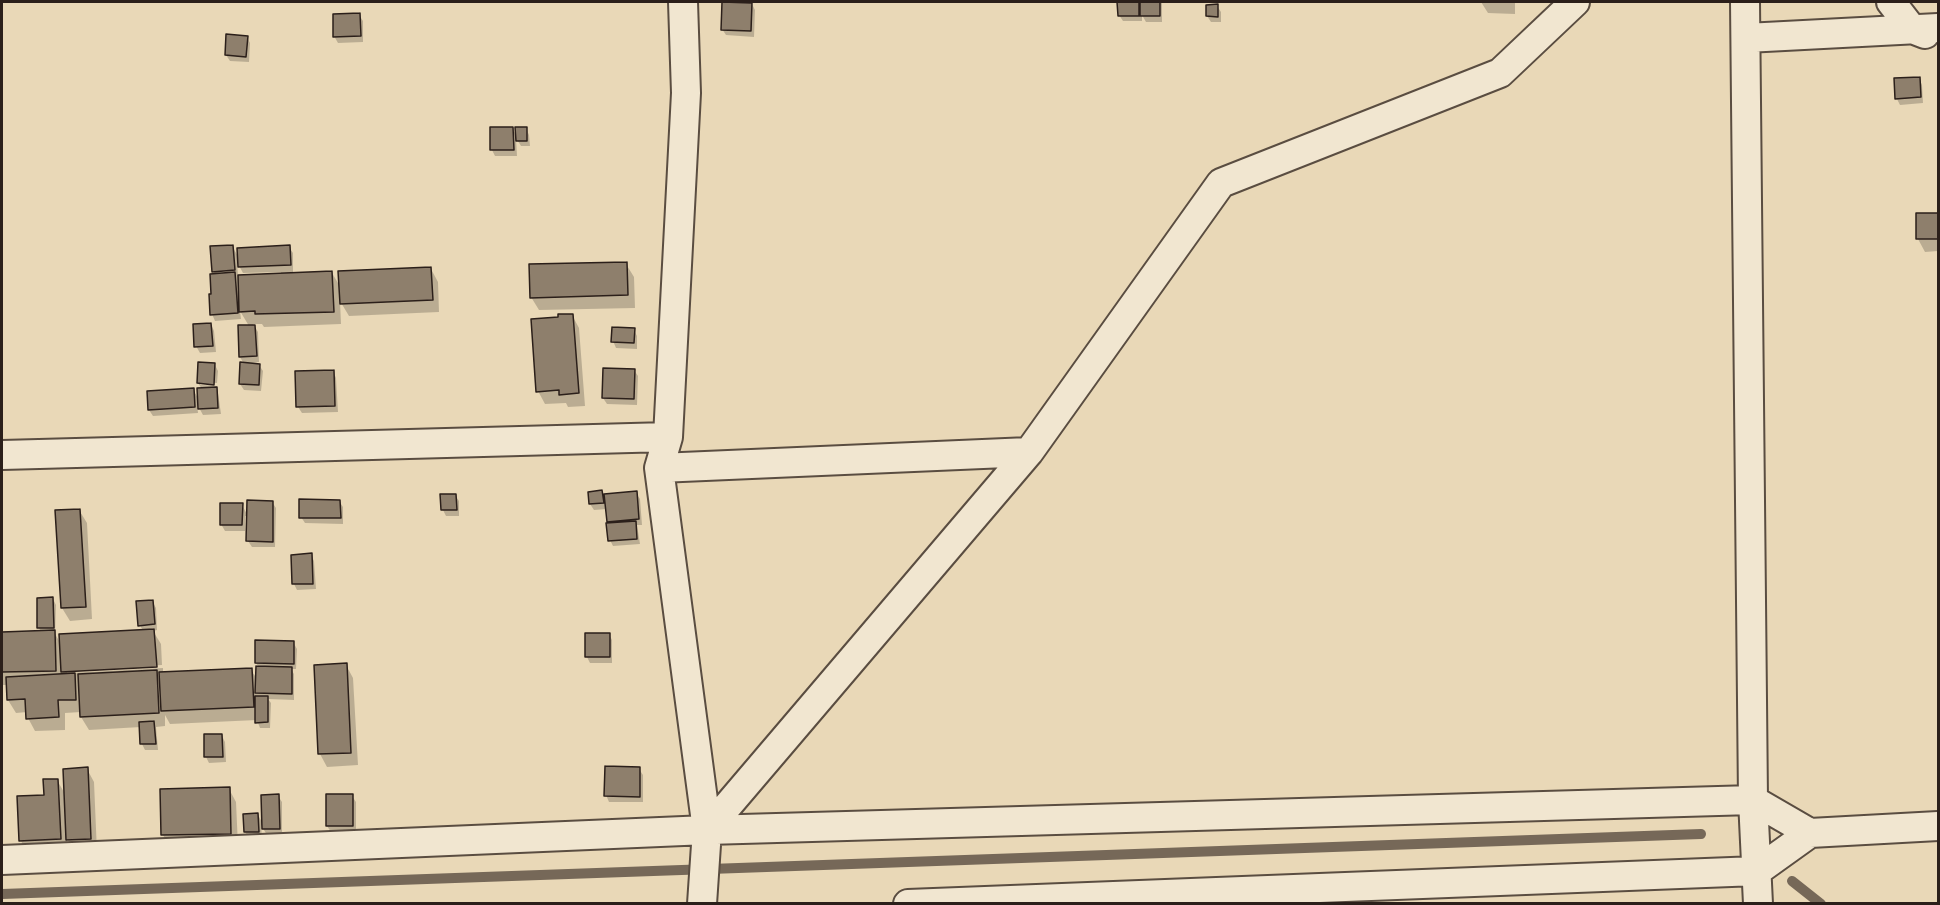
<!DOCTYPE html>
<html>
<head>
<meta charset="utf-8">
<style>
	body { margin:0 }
	#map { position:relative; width:1940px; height:905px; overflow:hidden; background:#e9d8b7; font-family:"IM FELL DW Pica",serif }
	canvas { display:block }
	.frame { position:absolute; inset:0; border:3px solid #2b1f1a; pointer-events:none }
</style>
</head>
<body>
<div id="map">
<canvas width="1940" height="905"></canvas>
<div class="frame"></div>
</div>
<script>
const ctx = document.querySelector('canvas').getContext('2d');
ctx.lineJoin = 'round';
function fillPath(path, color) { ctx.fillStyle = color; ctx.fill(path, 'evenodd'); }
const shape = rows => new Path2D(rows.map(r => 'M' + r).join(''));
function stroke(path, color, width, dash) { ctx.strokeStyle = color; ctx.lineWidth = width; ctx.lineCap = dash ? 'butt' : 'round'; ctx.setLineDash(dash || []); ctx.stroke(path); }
fillPath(shape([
	[1119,2,1162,2,1162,22,1146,22,1142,15,1142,21,1123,21,1119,15],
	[1481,2,1515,2,1515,14,1488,13],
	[752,4,755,10,754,37,726,35,722,29],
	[1217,6,1221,12,1221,22,1211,22,1207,16],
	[359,15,363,21,363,42,338,43,334,36],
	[247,37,250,43,249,62,230,61,226,55],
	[1919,78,1922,85,1923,103,1900,105,1897,99],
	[512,128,517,136,526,128,529,135,530,146,521,146,516,138,517,156,495,156,492,150],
	[1938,214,1938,251,1925,252,1918,239,1917,215],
	[232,246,239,258,289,247,293,253,293,274,332,273,341,288,431,269,438,282,439,312,349,316,340,301,341,324,264,327,262,324,253,324,258,332,259,362,252,363,252,365,259,365,263,371,261,391,244,390,240,384,244,364,240,357,249,326,240,311,241,319,215,321,212,314,216,275,213,271],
	[237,262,243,273,281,272,281,275,238,276],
	[626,264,634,277,635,308,539,310,531,297],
	[572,315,579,328,585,406,568,407,566,403,545,404,538,391,532,320],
	[211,324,214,331,216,352,200,353,196,346],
	[634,330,637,336,637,349,616,348,613,341],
	[215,365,218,371,217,383,200,382,200,385,217,386,221,414,203,415,197,404,198,413,153,416,149,410,148,393,193,389,199,400,202,389,198,383],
	[634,370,638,376,637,405,607,404,603,398],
	[333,371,336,378,338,412,302,413,298,407],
	[602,492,604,496,636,493,640,499,642,525,637,525,640,544,613,546,610,540,607,509,594,510,590,504],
	[455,495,459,501,459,516,446,516,443,510],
	[339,501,343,507,343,524,305,523,301,517],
	[272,502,276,508,275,547,252,547,248,541,248,516,245,516,245,531,225,531,221,524,242,505,248,516],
	[79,510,87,523,92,619,70,621,62,608],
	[311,555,314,561,316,589,297,590,294,584,292,556],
	[38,599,53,599,56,605,55,634,61,644,143,631,140,625,152,601,156,608,157,630,153,631,161,644,162,665,67,670,67,673,163,668,163,673,251,670,257,679,259,668,256,663,256,642,293,642,297,649,296,669,291,669,294,674,294,700,268,699,271,703,270,728,260,728,257,720,170,724,165,715,165,726,156,727,158,750,145,750,142,744,141,727,89,730,81,717,81,712,65,713,65,730,35,731,28,718,27,712,16,713,8,700,7,685,2,685,2,633,41,632,39,628],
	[609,634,612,640,612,663,590,663,587,657],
	[346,665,353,678,358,765,327,767,320,754],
	[222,736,225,742,226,762,209,763,206,757],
	[87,769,94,782,97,852,75,853,67,838,68,852,28,854,21,841,46,796,57,780,65,794],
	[639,769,643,775,643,802,609,802,606,795],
	[229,789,236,802,238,846,170,848,163,835],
	[278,796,282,802,282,835,267,835,261,825,262,838,249,838,245,832,258,815,263,824],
	[352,796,356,802,356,832,331,832,327,826]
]), '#0003');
stroke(shape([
	[1792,881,1821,904],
	[2,894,1701,834]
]), '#766858', 10);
const building = shape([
	[722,2,752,3,751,31,721,30,722,2],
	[1117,2,1139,2,1139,16,1118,16,1117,2],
	[1140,2,1160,2,1160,16,1140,16,1140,2],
	[1218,4,1218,17,1206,16,1206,5,1218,4],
	[360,13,361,36,333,37,333,14,360,13],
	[226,34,248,36,246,57,225,55,226,34],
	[1920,77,1921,97,1895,99,1894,78,1920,77],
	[490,127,513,127,514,150,490,150,490,127],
	[515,127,527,127,527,141,516,141,515,127],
	[1916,213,1938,213,1938,239,1916,239,1916,213],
	[233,245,235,270,212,272,210,246,233,245],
	[290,245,291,265,238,267,237,248,290,245],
	[627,262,628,295,530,298,529,264,627,262],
	[431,267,433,300,340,304,338,271,431,267],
	[332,271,334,312,255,314,255,311,239,312,238,275,332,271],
	[235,272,238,313,210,315,209,294,211,294,210,274,235,272],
	[558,314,573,314,579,393,559,395,559,390,536,392,531,319,558,317,558,314],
	[211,323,213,346,194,347,193,324,211,323],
	[238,325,255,325,257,356,239,357,238,325],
	[612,327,635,328,634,343,611,342,612,327],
	[198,362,215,363,214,385,197,383,198,362],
	[240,362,260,364,259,385,239,384,240,362],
	[603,368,635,369,634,399,602,398,603,368],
	[334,370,335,406,296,407,295,371,334,370],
	[217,387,218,408,198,409,197,388,217,387],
	[194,388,195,407,148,410,147,391,194,388],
	[602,490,604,503,589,504,588,492,602,490],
	[637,491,639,519,607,522,604,494,637,491],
	[440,494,456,494,457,510,441,510,440,494],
	[299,499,340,500,341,518,299,518,299,499],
	[247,500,273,501,273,542,246,541,247,500],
	[220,503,243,503,242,525,220,525,220,503],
	[80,509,86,607,61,608,55,510,80,509],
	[636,521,637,539,608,541,606,523,636,521],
	[312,553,313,584,292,584,291,555,312,553],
	[53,597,54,628,37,628,37,598,53,597],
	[153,600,155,624,138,626,136,601,153,600],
	[154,629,157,667,61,672,59,634,154,629],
	[55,630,56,671,2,672,2,632,55,630],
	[585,633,610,633,610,657,585,657,585,633],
	[255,640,294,641,294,664,255,663,255,640],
	[347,663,351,753,318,754,314,665,347,663],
	[256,666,292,667,292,694,255,693,256,666],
	[252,668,254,707,161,711,159,672,252,668],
	[157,670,159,713,80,717,78,674,157,670],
	[75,673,76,700,58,700,59,717,26,719,25,699,7,700,6,677,75,673],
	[255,696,268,696,268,722,255,723,255,696],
	[154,721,156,744,140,744,139,722,154,721],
	[204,734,222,734,223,757,204,757,204,734],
	[605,766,640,767,640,797,604,796,605,766],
	[88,767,91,839,66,840,63,769,88,767],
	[43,779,58,779,61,839,19,841,17,796,44,795,43,779],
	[230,787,231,834,161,835,160,789,230,787],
	[279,794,280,829,262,829,261,795,279,794],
	[326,794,353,794,353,826,326,826,326,794],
	[258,813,259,832,244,832,243,814,258,813]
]);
fillPath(building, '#8e7f6c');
stroke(building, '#2b1f1a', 1.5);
const minor = shape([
	[683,2,686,93,668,437,659,468,707,830,702,904],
	[1745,2,1753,800,1758,904],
	[1891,2,1912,29,1925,34],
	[1746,38,1938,28],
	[2,455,668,437],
	[659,468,1029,452],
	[707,830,1029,452,1221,183,1500,73,1575,2],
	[1810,833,1938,826],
	[2,860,707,830,1753,800,1810,833,1757,871,908,904]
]);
stroke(minor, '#5a4d41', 32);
stroke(minor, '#f1e6d0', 28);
</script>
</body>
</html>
